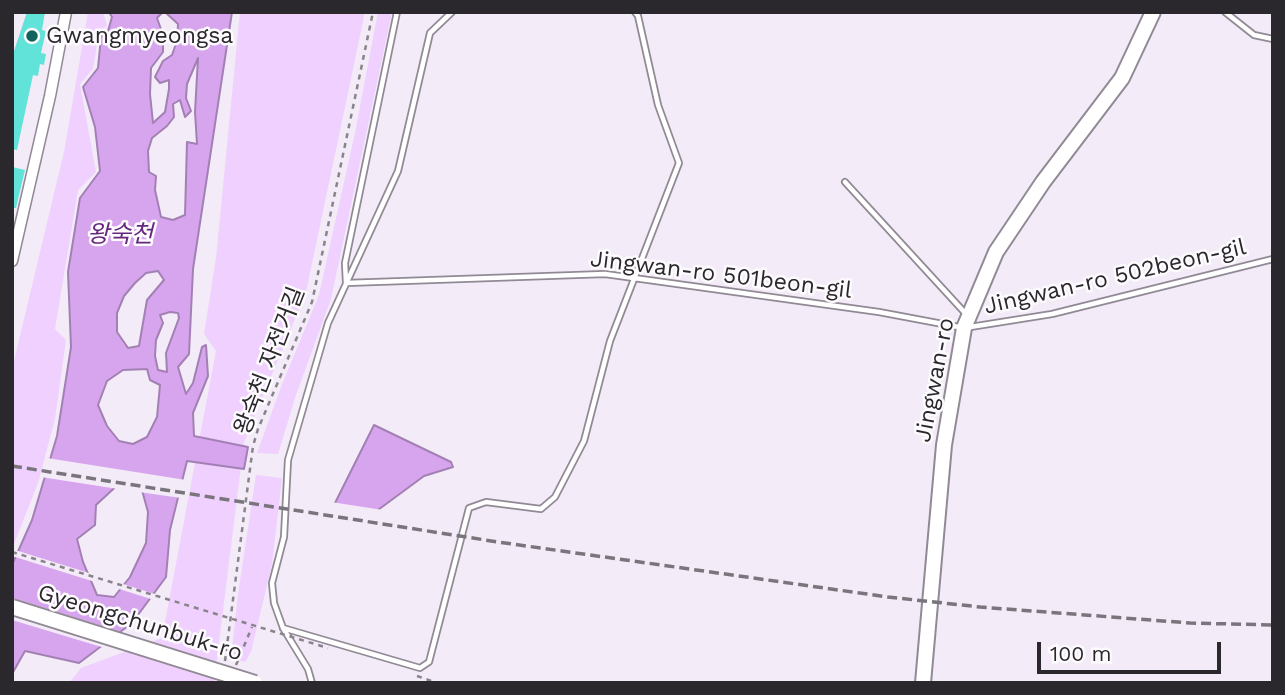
<!DOCTYPE html>
<html>
<head>
<meta charset="utf-8">
<style>
	body { margin:0 }
	#map { position:relative; width:1285px; height:695px; overflow:hidden; background:#f3ebf7; font-family:"Work Sans",sans-serif }
	canvas { display:block }
	.frame { position:absolute; inset:0; border:14px solid #2b282d; pointer-events:none }
	.scale { position:absolute; left:1037px; top:642px; width:184px; height:32px; box-sizing:border-box; border:4px solid #2b282d; border-top:0; padding-left:9px; font-size:21px; line-height:24px; white-space:nowrap; color:#2b282d; -webkit-text-stroke:5px #fdfbfd; paint-order:stroke }
</style>
</head>
<body>
<div id="map">
<canvas width="1285" height="695"></canvas>
<div class="frame"></div>
<div class="scale">100 m</div>
</div>
<script>
const ctx = document.querySelector('canvas').getContext('2d');
ctx.lineJoin = 'round';
function fillPath(path, color) { ctx.fillStyle = color; ctx.fill(path, 'evenodd'); }
const shape = rows => new Path2D(rows.map(r => 'M' + r).join(''));
function stroke(path, color, width, dash) { ctx.strokeStyle = color; ctx.lineWidth = width; ctx.lineCap = dash ? 'butt' : 'round'; ctx.setLineDash(dash || []); ctx.stroke(path); }
function write(font, color, halo, rows, align = 'center') {
  ctx.font = font + ' "Work Sans","Noto Sans KR",sans-serif'; ctx.lineWidth = 5; ctx.setLineDash([]); ctx.textBaseline = 'middle'; ctx.strokeStyle = halo; ctx.fillStyle = color; for (const [text, x, y, turn = 0] of rows) {
    ctx.save(); ctx.translate(x, y); ctx.rotate((+turn || 0) * Math.PI / 180); ctx.textAlign = isNaN(turn) ? turn : align; if (halo) ctx.strokeText(text, 0, 0); ctx.fillText(text, 0, 0); ctx.restore();
  }
}
fillPath(shape([
	[88,12,103,12,107,26,99,32,93,69,80,84,96,172,78,190,55,329,66,340,55,419,38,483,12,549,12,369,64,152],
	[240,12,365,12,306,292,244,442,214,683,69,683,81,668,162,638,216,351,204,334,216,258],
	[378,12,392,12,331,299,296,395,278,454,257,453,281,387,319,295,355,133],
	[256,475,282,478,272,564,251,652,245,662,231,658,238,594]
]), '#efd0fe');
const water = shape([
	[109,12,163,12,157,18,163,35,163,52,151,68,150,94,153,123,165,112,169,89,169,80,160,83,155,77,163,61,172,55,177,41,178,24,165,12,232,12,193,269,189,354,178,367,186,394,193,383,202,347,206,345,208,376,193,413,194,436,248,447,244,469,187,461,170,530,166,577,132,623,79,663,25,651,12,674,12,565,32,520,57,436,71,347,68,272,80,198,100,171,95,127,83,87,98,68,101,37,108,31,112,17,109,12],
	[198,58,195,112,197,144,187,142,185,215,173,220,161,217,155,190,156,176,149,172,148,151,152,138,167,126,174,117,173,104,180,100,185,117,191,111,186,98,187,84,198,58],
	[158,271,164,280,147,300,139,346,128,348,117,332,117,313,124,296,135,283,146,273,158,271],
	[170,312,178,313,179,318,166,353,167,372,158,370,155,356,156,340,163,323,160,315,170,312],
	[147,369,150,380,160,385,157,417,147,437,133,444,119,441,107,426,98,405,107,381,123,370,147,369],
	[123,480,140,483,148,512,146,543,130,577,114,597,97,595,83,562,77,539,95,525,96,505,123,480],
	[374,425,451,462,453,467,424,476,359,524,330,513,374,425]
]);
fillPath(water, '#d7a5ee');
stroke(water, '#a380b4', 2);
fillPath(shape([
	[47,458,186,480,181,498,139,492,138,486,124,484,118,489,41,477],
	[331,502,383,510,361,526,352,525,327,515],
	[15,550,92,574,95,582,12,556],
	[120,583,158,595,154,600,116,588],
	[12,598,124,633,105,648,12,620]
]), '#f3ebf7');
fillPath(shape([
	[27,12,45,12,42,30,46,31,41,53,46,54,44,65,40,64,38,76,33,75,17,150,12,149,12,57],
	[12,167,25,170,16,208,12,208]
]), '#62e3d9');
const lane = shape([
	[397,12,345,263,346,283,605,274,879,312,964,328,1052,314,1273,259],
	[1225,12,1254,35,1273,39],
	[845,182,966,314],
	[283,628,420,668,429,662,469,508,486,502,541,509,555,497,584,441,610,341,679,163,658,105,638,16,635,12],
	[312,683,308,669,283,628,274,603,272,583,284,537,288,460,328,323,398,171,430,33,452,12]
]);
const street = shape([
	[12,261,50,96,66,12]
]);
const secondary = shape([
	[923,683,944,445,964,328,996,252,1043,182,1122,78,1153,12]
]);
stroke(lane, '#918a95', 8);
stroke(street, '#918a95', 13);
stroke(secondary, '#918a95', 18);
stroke(shape([
	[225,661,253,446,258,429,312,302,373,12],
	[236,665,252,627],
	[417,676,437,683]
]), '#89848c', 2.5, [5, 5]);
stroke(lane, '#fff', 4.5);
stroke(street, '#fff', 10);
stroke(secondary, '#fff', 14);
stroke(shape([
	[12,466,498,542,888,597,980,607,1190,623,1273,625]
]), '#7a757d', 3.5, [10, 5]);
const secondaryBridge = shape([
	[12,607,255,683]
]);
stroke(secondaryBridge, '#918a95', 18, []);
stroke(shape([
	[12,552,328,648]
]), '#89848c', 2.5, [5, 5]);
stroke(secondaryBridge, '#fff', 14);
for (const [x, y, r, color] of [
	[32,36,7,"#14625d"]
]) { const dot = new Path2D(); dot.arc(x, y, r, 0, 2 * Math.PI); ctx.fillStyle = color; ctx.fill(dot); stroke(dot, '#fdfbfd', 2.5); }
write('23px', '#2b282d', '#fdfbfd', [
	["Gwangmyeongsa",46,36]
], 'left');
write('23px', '#2b282d', '#fdfbfd', [
	["Jingwan-ro 501beon-gil",721,275,7],
	["Jingwan-ro 502beon-gil",1115,277,-13],
	["왕숙천 자전거길",270,361,-69],
	["Jingwan-ro",935,380,-79],
	["Gyeongchunbuk-ro",140,623,17]
]);
write('italic 24px', '#65287d', '#fdfbfd', [
	["왕숙천",120,235]
]);
</script>
</body>
</html>
